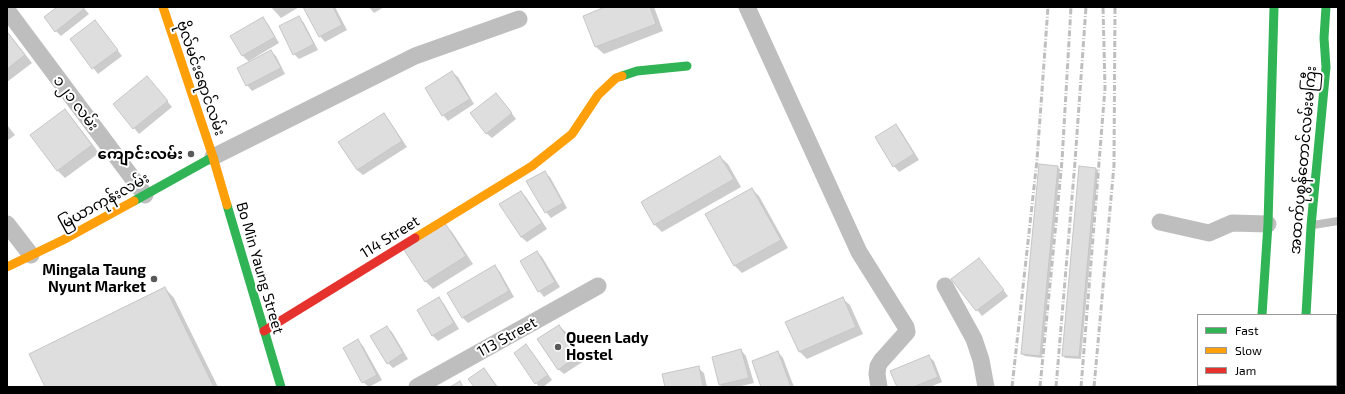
<!DOCTYPE html>
<html>
<head>
<meta charset="utf-8">
<style>
	body { margin:0 }
	#map { position:relative; width:1345px; height:394px; overflow:hidden; background:#fff; font-family:"Exo 2",sans-serif }
	canvas { display:block }
	.frame { position:absolute; inset:0; border:8px solid #000; pointer-events:none }
	.legend { position:absolute; left:1197px; top:314px; width:140px; height:72px; box-sizing:border-box; background:#fff; border:1px solid #999; margin:0; padding:5px 7px; list-style:none; font-size:12px; color:#000 }
	.legend li { display:flex; align-items:center; gap:8px; height:20px }
	.legend b { width:20px; border:1px solid #999 }
</style>
</head>
<body>
<div id="map">
<canvas width="1345" height="394"></canvas>
<div class="frame"></div>
<ul class="legend">
<li><b style="height:5px;background:#30b455"></b>Fast</li>
<li><b style="height:5px;background:#ff9f0a"></b>Slow</li>
<li><b style="height:5px;background:#e5322d"></b>Jam</li>
</ul>
</div>
<script>
const ctx = document.querySelector('canvas').getContext('2d');
ctx.lineJoin = 'round';
function fillPath(path, color) { ctx.fillStyle = color; ctx.fill(path, 'evenodd'); }
const shape = rows => new Path2D(rows.map(r => 'M' + r).join(''));
function stroke(path, color, width, dash) { ctx.strokeStyle = color; ctx.lineWidth = width; ctx.lineCap = dash ? 'butt' : 'round'; ctx.setLineDash(dash || []); ctx.stroke(path); }
function write(font, color, halo, rows, align = 'center') {
  ctx.font = font + ' "Exo 2","Noto Sans Myanmar",sans-serif'; ctx.lineWidth = 4; ctx.setLineDash([]); ctx.textBaseline = 'middle'; ctx.strokeStyle = halo; ctx.fillStyle = color; for (const [text, x, y, turn = 0] of rows) {
    ctx.save(); ctx.translate(x, y); ctx.rotate((+turn || 0) * Math.PI / 180); ctx.textAlign = isNaN(turn) ? turn : align; if (halo) ctx.strokeText(text, 0, 0); ctx.fillText(text, 0, 0); ctx.restore();
  }
}
fillPath(shape([
	[59,7,83,7,89,14,61,36,56,31],
	[271,7,299,7,281,18],
	[304,7,335,7,347,30,325,42,320,36],
	[369,7,384,7,374,13],
	[608,7,654,7,663,31,604,54,596,47,584,16],
	[299,17,304,23,318,50,299,59,294,54],
	[263,18,268,24,279,43,249,61,250,62,271,51,276,56,285,74,252,91,247,85,249,62,243,56,232,37],
	[95,21,122,56,98,74,71,39],
	[7,31,32,63,7,82],
	[452,72,458,77,474,104,448,121,443,115],
	[152,83,172,107,139,134,114,104],
	[501,99,516,119,492,138,486,133],
	[65,111,72,118,99,153,65,178,58,171,32,136],
	[384,114,389,120,407,147,363,175,357,170],
	[7,125,15,135,7,141],
	[896,125,901,131,919,160,899,172,894,166,876,137],
	[720,157,728,164,741,187,662,232,655,225,642,202],
	[1057,167,1060,169,1042,358,1025,356,1022,354],
	[1096,169,1098,171,1081,359,1065,358,1063,355],
	[544,172,550,177,567,208,551,218,546,212],
	[752,189,759,196,788,248,742,273,735,266,706,214],
	[521,192,526,197,547,229,527,242,521,237,501,205],
	[445,225,452,232,473,264,433,289,426,282,405,250],
	[537,252,542,257,560,287,544,297,539,291],
	[984,265,1008,296,982,316,953,280],
	[495,266,500,272,514,297,468,323,463,318,449,293],
	[165,288,174,298,218,387,46,387],
	[439,298,444,304,459,329,438,341,433,336],
	[842,298,850,305,863,334,807,359,800,352,787,323],
	[559,326,565,331,584,361,564,374,558,369],
	[386,327,392,332,408,359,393,368,388,363],
	[358,341,363,346,382,380,369,387,363,382],
	[526,346,531,351,552,380,543,387,539,387,536,383],
	[741,350,746,356,754,383,737,387,723,387,720,385],
	[778,352,783,358,794,387,762,387],
	[928,356,934,361,942,382,930,387,898,387],
	[698,368,704,373,707,387,666,387],
	[484,369,489,375,498,387,475,387]
]), '#0003');
const building = shape([
	[57,7,83,7,84,9,55,32,44,17,57,7],
	[303,7,333,7,342,25,319,37,303,7],
	[605,7,650,7,656,24,595,47,583,16,605,7],
	[299,16,314,44,293,55,279,26,299,16],
	[263,17,275,37,242,56,230,36,263,17],
	[95,20,118,50,92,69,70,39,95,20],
	[7,32,25,55,7,69,7,32],
	[271,50,281,68,246,86,237,68,271,50],
	[452,71,470,99,442,116,425,88,452,71],
	[147,76,168,101,133,129,113,104,147,76],
	[496,93,512,113,486,134,470,113,496,93],
	[65,109,92,145,57,171,30,135,65,109],
	[384,113,402,141,357,170,338,142,384,113],
	[896,124,914,154,893,167,875,137,896,124],
	[720,156,734,179,654,225,641,202,720,156],
	[1039,164,1058,166,1040,356,1021,354,1039,164],
	[1079,166,1096,168,1079,357,1062,356,1079,166],
	[545,171,563,203,545,213,526,181,545,171],
	[752,188,781,240,734,266,705,214,752,188],
	[521,191,542,223,521,237,499,204,521,191],
	[445,223,466,256,425,282,404,250,445,223],
	[537,251,555,282,538,292,520,261,537,251],
	[979,258,1004,290,976,311,951,279,979,258],
	[495,265,509,291,462,318,447,293,495,265],
	[165,287,214,387,45,387,29,354,165,287],
	[439,297,454,323,432,336,417,310,439,297],
	[843,297,856,327,799,352,785,322,843,297],
	[559,325,579,355,558,370,537,339,559,325],
	[387,326,403,353,387,364,370,336,387,326],
	[358,339,377,375,362,383,343,348,358,339],
	[526,344,548,375,535,384,514,353,526,344],
	[741,349,749,378,719,385,712,357,741,349],
	[778,351,791,387,761,387,752,361,778,351],
	[929,355,938,377,913,387,897,387,890,371,929,355],
	[699,366,703,387,665,387,662,374,699,366],
	[484,368,497,387,474,387,468,379,484,368],
	[460,381,463,387,450,387,460,381]
]);
fillPath(building, '#dedede');
stroke(building, '#c6c6c6', 1);
stroke(shape([
	[1313,225,1338,221]
]), '#bebebe', 8);
stroke(shape([
	[747,7,859,252,906,327,907,332,881,361,878,366,877,374,879,387],
	[7,10,145,195],
	[213,157,415,56,519,19],
	[1160,222,1209,233,1232,223,1268,224],
	[7,224,31,255],
	[945,286,974,339,981,360,986,387],
	[417,387,598,286]
]), '#bebebe', 17);
stroke(shape([
	[622,76,637,71,687,66],
	[134,201,213,157],
	[227,205,281,387],
	[1262,315,1268,224,1274,7],
	[1306,315,1311,226,1326,67,1324,38,1326,7],
	[1302,385,1302,387]
]), '#30b455', 9);
stroke(shape([
	[163,7,213,157,227,205],
	[415,238,532,166,572,134,598,95,616,78,622,76],
	[7,267,63,240,134,201],
	[1270,385,1270,387]
]), '#ff9f0a', 9);
stroke(shape([
	[264,331,415,238]
]), '#e5322d', 9);
stroke(shape([
	[1012,387,1037,160,1048,7],
	[1040,387,1062,161,1071,7],
	[1056,387,1075,162,1086,7],
	[1081,387,1105,88,1103,7],
	[1094,387,1114,165,1115,7]
]), '#bebebe', 3, [6, 2, 1, 2]);
for (const [x, y, r, color] of [
	[191,154,4,"#595959"],
	[154,279,4,"#595959"],
	[558,347,4,"#595959"]
]) { const dot = new Path2D(); dot.arc(x, y, r, 0, 2 * Math.PI); ctx.fillStyle = color; ctx.fill(dot); stroke(dot, '#fff', 1.5); }
write('15px', '#000', '#fff', [
	["ဗိုလ်မင်းရောင်လမ်း",201,78,71],
	["၁၂၁ လမ်း",76,103,53],
	["အထက်ပုစွန်တောင်လမ်းမကြီး",1303,160,-85],
	["မြယာကုန်းလမ်း",104,201,-29],
	["114 Street",390,237,-32],
	["Bo Min Yaung Street",260,268,74],
	["113 Street",507,337,-29]
]);
write('bold 15px', '#000', '#fff', [
	["ကျောင်းလမ်း",183,154],
	["Mingala Taung",146,270],
	["Nyunt Market",146,287],
	["Queen Lady",566,338,"left"],
	["Hostel",566,355,"left"]
], 'right');
</script>
</body>
</html>
